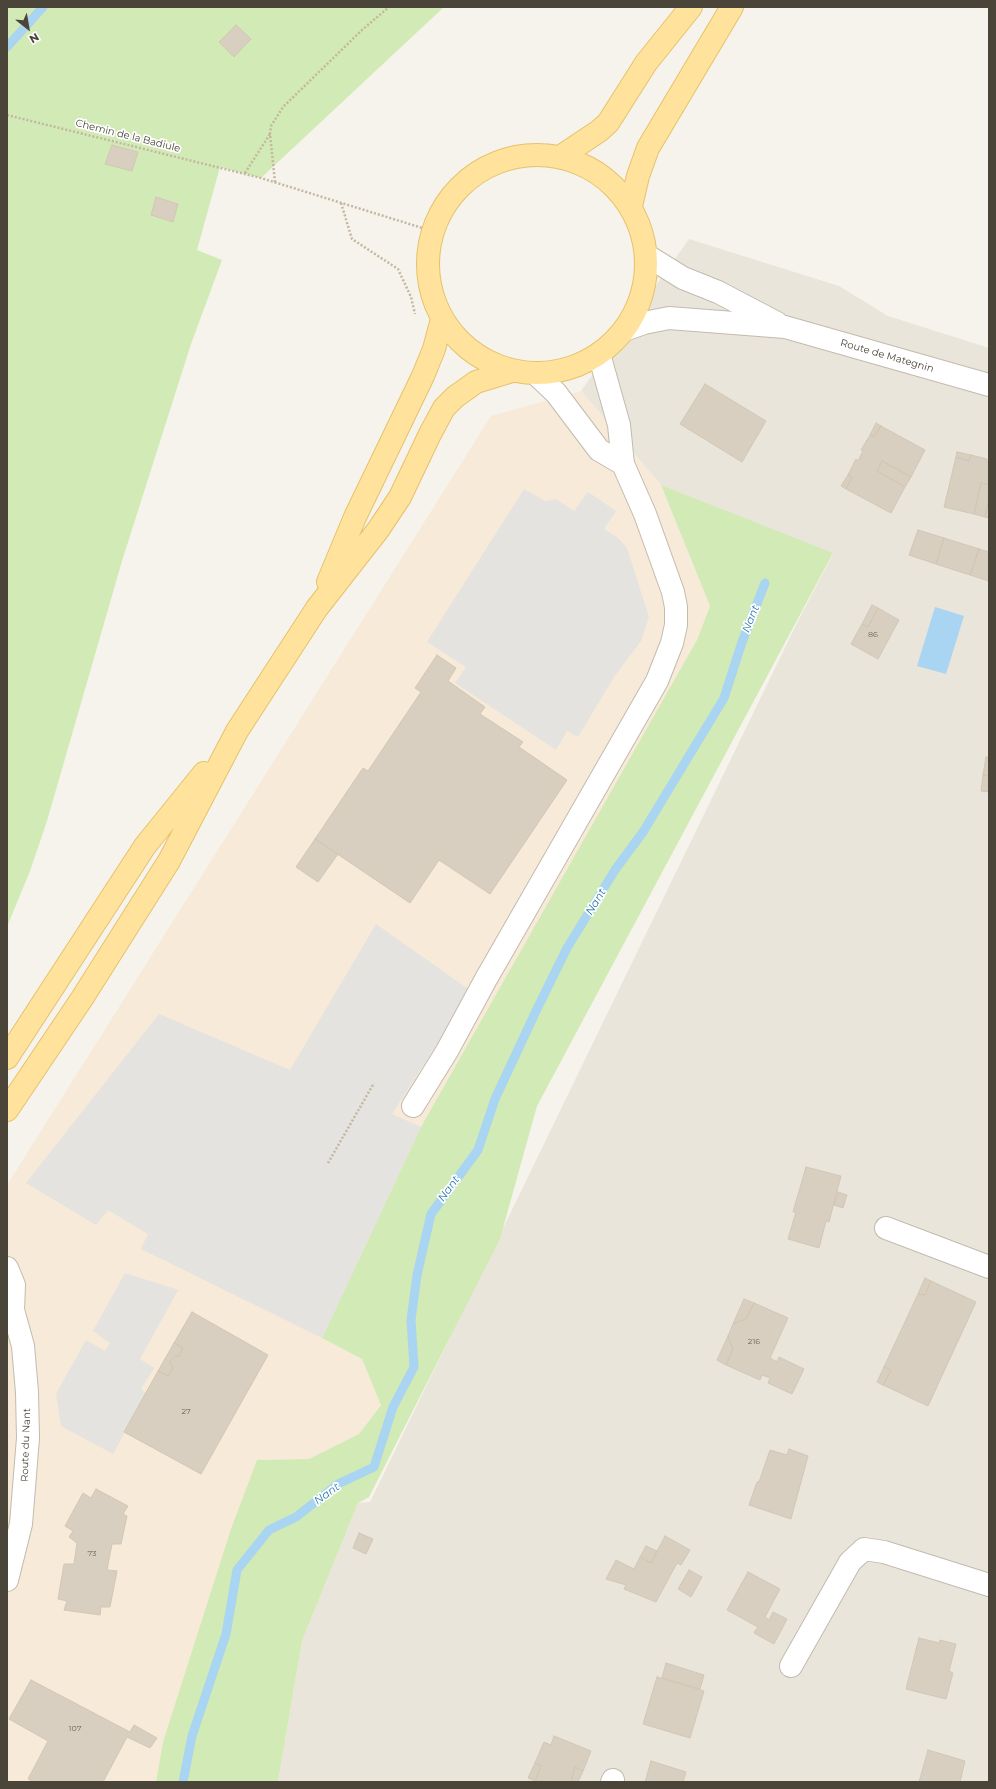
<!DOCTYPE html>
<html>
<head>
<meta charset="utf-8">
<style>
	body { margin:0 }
	#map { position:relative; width:996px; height:1789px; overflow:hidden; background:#f6f3ec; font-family:Montserrat,sans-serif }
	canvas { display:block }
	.frame { position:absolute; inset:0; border:8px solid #4b4439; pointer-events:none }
	.north { position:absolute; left:8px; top:8px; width:40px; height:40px; -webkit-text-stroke:3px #fff; paint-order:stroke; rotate:149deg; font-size:11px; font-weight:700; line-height:16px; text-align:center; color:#4b4439 }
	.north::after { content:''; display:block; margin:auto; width:14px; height:18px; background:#4b4439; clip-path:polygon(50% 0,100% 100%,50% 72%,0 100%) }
</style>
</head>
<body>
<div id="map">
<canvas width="996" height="1789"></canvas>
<div class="frame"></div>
<div class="north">N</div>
</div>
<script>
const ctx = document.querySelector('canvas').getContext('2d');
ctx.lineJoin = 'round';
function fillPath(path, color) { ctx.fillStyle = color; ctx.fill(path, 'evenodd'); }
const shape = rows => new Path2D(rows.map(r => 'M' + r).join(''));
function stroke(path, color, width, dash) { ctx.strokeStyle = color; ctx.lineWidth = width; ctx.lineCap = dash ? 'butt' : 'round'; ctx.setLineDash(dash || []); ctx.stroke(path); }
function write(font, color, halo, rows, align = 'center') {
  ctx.font = font + ' Montserrat,sans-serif'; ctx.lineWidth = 3.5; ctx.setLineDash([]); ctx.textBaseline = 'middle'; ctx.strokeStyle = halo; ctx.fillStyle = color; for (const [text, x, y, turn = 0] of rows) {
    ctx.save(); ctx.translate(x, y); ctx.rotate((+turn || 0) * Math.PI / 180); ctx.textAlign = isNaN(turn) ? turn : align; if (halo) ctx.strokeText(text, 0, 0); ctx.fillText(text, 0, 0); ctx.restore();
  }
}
fillPath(shape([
	[689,239,839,286,888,316,989,348,989,1782,278,1782,302,1641,358,1503,370,1502,797,623,833,554,661,485,581,391]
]), '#eae5da');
fillPath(shape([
	[581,391,661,485,710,606,697,640,322,1338,362,1359,381,1404,359,1434,309,1459,257,1460,163,1742,156,1782,7,1782,7,1185,491,416]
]), '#f7ead8');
fillPath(shape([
	[7,7,444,7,261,178,220,167,197,250,222,260,191,344,122,561,47,821,30,871,7,927],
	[661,485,833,553,537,1106,500,1239,369,1497,358,1503,302,1641,278,1782,156,1782,163,1742,231,1529,257,1460,309,1459,359,1434,381,1405,362,1359,322,1338,421,1127,697,640,710,606]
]), '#d2eab5');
fillPath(shape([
	[524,489,545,501,556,499,574,511,588,492,616,511,604,529,618,538,627,548,649,617,641,641,614,677,578,737,567,731,556,750,455,683,466,667,427,642],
	[376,924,471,991,392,1114,421,1127,322,1338,141,1249,148,1234,108,1210,96,1225,26,1183,159,1014,290,1070],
	[125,1273,178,1290,140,1359,154,1368,141,1389,146,1393,113,1454,61,1426,56,1394,86,1340,105,1351,110,1343,93,1331]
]), '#e5e3e0');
fillPath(shape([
	[935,607,964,616,946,674,917,666]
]), '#a9d4f2');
stroke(shape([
	[7,47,43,7],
	[183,1782,192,1736,226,1634,237,1570,269,1530,296,1517,338,1484,374,1467,393,1407,414,1367,411,1320,417,1275,431,1214,478,1150,495,1099,536,1011,567,948,615,870,643,832,724,698,742,642,765,583]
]), '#a9d4f2', 9);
const building = shape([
	[236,25,251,39,234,57,219,42,236,25],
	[112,145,138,152,132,171,105,164,112,145],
	[156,197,178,204,173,222,151,215,156,197],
	[705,384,766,421,742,462,680,424,705,384],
	[876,423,881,426,874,437,870,435,876,423],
	[881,426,925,450,911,477,882,461,877,471,905,487,891,513,846,489,852,477,848,475,856,459,858,461,863,451,861,450,870,435,874,437,881,426],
	[957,452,971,455,969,461,956,457,957,452],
	[971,455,987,459,987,462,989,462,989,485,981,483,974,514,944,507,956,457,969,461,971,455],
	[882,461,911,477,905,487,877,471,882,461],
	[848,475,852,477,846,489,841,486,848,475],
	[981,483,989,485,989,499,985,517,974,514,981,483],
	[989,499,989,518,985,517,989,499],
	[918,530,944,538,936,564,909,555,918,530],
	[944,538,979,549,970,575,936,564,944,538],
	[979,549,989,552,989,581,970,575,979,549],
	[872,605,878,608,868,627,862,624,872,605],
	[878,608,899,620,878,659,851,644,862,624,868,627,878,608],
	[437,655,456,668,448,681,485,707,480,714,523,742,519,747,567,780,490,894,439,860,410,903,315,839,363,768,368,771,421,692,415,688,437,655],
	[986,757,989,758,989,776,983,775,986,757],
	[983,775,989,776,989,792,981,791,983,775],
	[315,839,338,854,318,882,296,867,315,839],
	[806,1167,841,1176,829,1222,826,1221,819,1248,788,1239,796,1212,793,1212,806,1167],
	[838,1192,847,1195,843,1208,834,1205,838,1192],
	[925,1278,931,1281,925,1295,918,1294,925,1278],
	[931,1281,976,1302,928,1406,883,1385,891,1370,884,1367,918,1294,925,1295,931,1281],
	[744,1299,754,1303,746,1319,733,1324,744,1299],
	[754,1303,788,1318,770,1358,777,1362,779,1357,804,1369,792,1394,768,1383,770,1378,762,1375,760,1380,726,1365,733,1349,728,1336,733,1324,746,1319,754,1303],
	[192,1312,268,1355,201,1474,124,1432,158,1371,168,1376,173,1368,170,1363,171,1360,175,1356,179,1356,183,1348,174,1343,192,1312],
	[728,1336,733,1349,726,1365,717,1360,728,1336],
	[174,1343,183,1348,179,1356,175,1356,171,1360,170,1363,173,1368,168,1376,158,1371,174,1343],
	[884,1367,891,1370,883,1385,877,1382,884,1367],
	[789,1449,808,1456,791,1519,749,1505,757,1482,759,1482,770,1450,787,1455,789,1449],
	[96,1489,128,1506,123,1514,127,1516,121,1544,112,1544,107,1570,117,1571,110,1607,101,1607,100,1615,64,1610,67,1601,58,1599,64,1564,74,1564,77,1543,69,1537,73,1531,65,1526,83,1493,91,1498,96,1489],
	[359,1533,373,1539,366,1554,353,1548,359,1533],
	[665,1536,690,1550,681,1565,677,1563,656,1602,624,1589,626,1585,606,1579,616,1560,634,1569,640,1557,651,1563,665,1536],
	[646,1546,657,1551,651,1563,640,1557,646,1546],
	[689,1570,702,1577,691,1597,678,1589,689,1570],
	[748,1572,780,1589,765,1617,769,1620,773,1612,787,1619,774,1644,754,1633,758,1627,727,1610,748,1572],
	[919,1638,939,1643,940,1640,956,1644,949,1671,953,1673,946,1699,906,1689,919,1638],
	[666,1663,704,1675,700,1689,662,1678,666,1663],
	[657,1677,704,1691,690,1738,643,1724,657,1677],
	[31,1680,130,1732,134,1725,157,1738,150,1748,127,1737,103,1782,34,1782,28,1779,48,1741,9,1719,31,1680],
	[554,1736,591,1751,583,1771,575,1767,571,1782,535,1781,541,1766,535,1763,544,1742,551,1745,554,1736],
	[928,1750,965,1761,960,1782,919,1782,928,1750],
	[651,1761,686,1772,683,1782,645,1782,651,1761],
	[535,1763,541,1766,535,1781,528,1778,535,1763],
	[575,1767,583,1771,578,1782,571,1782,575,1767]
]);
fillPath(building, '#d8cfc1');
stroke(building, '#d3c7b4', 1);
const minor = shape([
	[646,255,683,278,718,292,777,323],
	[624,330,644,323,669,318,785,327,989,385],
	[536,374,556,393,599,450,623,464],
	[413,1106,447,1051,486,979,657,681,672,643,676,625,676,607,673,592,645,514,623,464,619,425,599,354],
	[886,1228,989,1267],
	[7,1268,14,1285,13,1310,7,1308],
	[7,1580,21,1524,28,1438,27,1392,23,1346,13,1310],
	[791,1666,850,1562,864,1549,884,1552,989,1585],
	[612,1782,613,1780]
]);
const major = shape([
	'428 264a109 109 0 1 1 218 0a109 109 0 1 1-218 0Z',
	[560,157,599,131,608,123,646,63,691,7],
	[631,206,638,176,648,148,732,7],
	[328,582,355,517,423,376,434,349,442,319],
	[7,1058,145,846,204,773],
	[7,1110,81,1000,169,861,237,731,317,608,378,530,400,497,430,434,444,408,455,397,476,382,512,371]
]);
stroke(minor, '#c2bbae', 24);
stroke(major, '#e6c16a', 24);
stroke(shape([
	[7,115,261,178,432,231],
	[245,173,270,134],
	[275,182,270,134,271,126,283,107,362,30,389,7],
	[341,203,352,239,398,269,411,297,415,314],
	[328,1163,374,1083]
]), '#c4b79f', 2.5, [2, 2]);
stroke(minor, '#fff', 22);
stroke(major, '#ffe39c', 22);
write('8px', '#6e675b', null, [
	["86",873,635],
	["216",754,1342],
	["27",186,1412],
	["73",92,1554],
	["107",75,1729]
]);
write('10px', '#4b4439', '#fff', [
	["Chemin de la Badiule",128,136,14],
	["Route de Mategnin",887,356,16],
	["Route du Nant",26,1445,-88]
]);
write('italic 11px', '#2e7ab2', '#fff', [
	["Nant",751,619,-68],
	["Nant",596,902,-59],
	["Nant",449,1189,-54],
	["Nant",327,1494,-36]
]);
</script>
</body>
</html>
